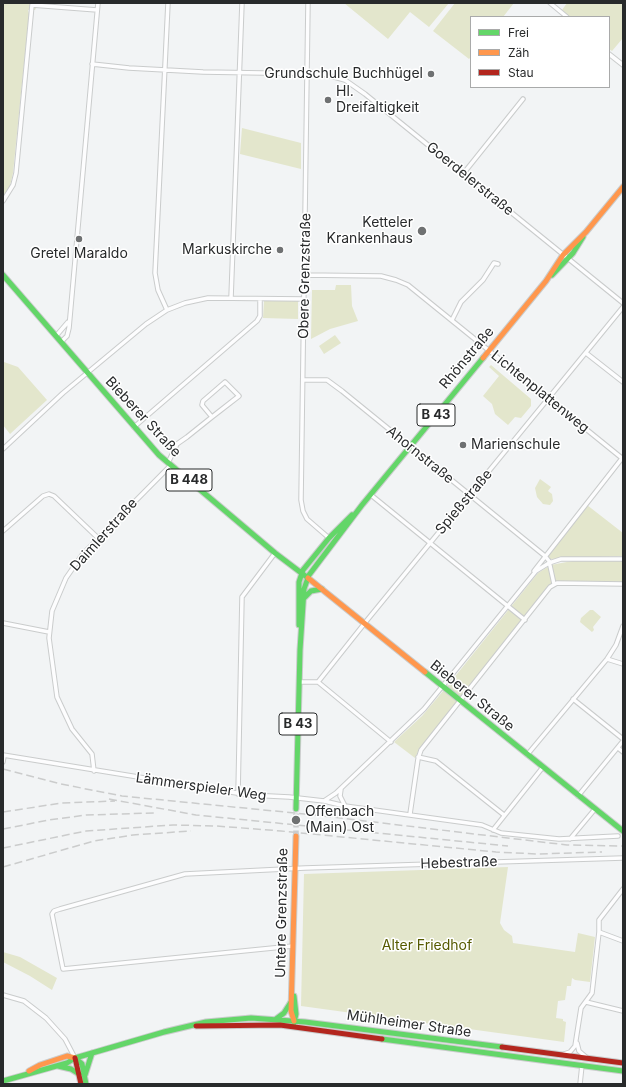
<!DOCTYPE html>
<html>
<head>
<meta charset="utf-8">
<style>
	body { margin:0 }
	#map { position:relative; width:626px; height:1087px; overflow:hidden; background:#f2f4f5; font-family:Inter,sans-serif }
	canvas { display:block }
	.frame { position:absolute; inset:0; border:4px solid #282a2b; pointer-events:none }
	.legend { position:absolute; left:470px; top:16px; width:140px; height:72px; box-sizing:border-box; background:#fff; border:1px solid #a9aaaa; margin:0; padding:5px 7px; list-style:none; font-size:12px; color:#282a2b }
	.legend li { display:flex; align-items:center; gap:8px; height:20px }
	.legend b { width:20px; border:1px solid #a9aaaa }
</style>
</head>
<body>
<div id="map">
<canvas width="626" height="1087"></canvas>
<div class="frame"></div>
<ul class="legend">
<li><b style="height:5px;background:#63d668"></b>Frei</li>
<li><b style="height:5px;background:#ff974d"></b>Zäh</li>
<li><b style="height:5px;background:#b3261e"></b>Stau</li>
</ul>
</div>
<script>
const ctx = document.querySelector('canvas').getContext('2d');
ctx.lineJoin = 'round';
function fillPath(path, color) { ctx.fillStyle = color; ctx.fill(path, 'evenodd'); }
const shape = rows => new Path2D(rows.map(r => 'M' + r).join(''));
function stroke(path, color, width, dash) { ctx.strokeStyle = color; ctx.lineWidth = width; ctx.lineCap = dash ? 'butt' : 'round'; ctx.setLineDash(dash || []); ctx.stroke(path); }
function write(font, color, halo, rows, align = 'center') {
  ctx.font = font + ' Inter,sans-serif'; ctx.lineWidth = 3; ctx.setLineDash([]); ctx.textBaseline = 'middle'; ctx.strokeStyle = halo; ctx.fillStyle = color; for (const [text, x, y, turn = 0] of rows) {
    ctx.save(); ctx.translate(x, y); ctx.rotate((+turn || 0) * Math.PI / 180); ctx.textAlign = isNaN(turn) ? turn : align; if (halo) ctx.strokeText(text, 0, 0); ctx.fillText(text, 0, 0); ctx.restore();
  }
}
fillPath(shape([
	[3,3,39,3,35,10,28,10,29,14,13,173,9,190,3,198],
	[344,3,449,3,429,27,410,12,388,39],
	[455,3,514,3,503,17,471,17,471,57,469,59,433,31],
	[567,3,623,3,623,38,612,51,609,49,609,17,570,17,562,10],
	[242,128,301,143,301,169,240,154],
	[336,285,351,285,352,306,358,321,330,329,311,339,312,290,335,290],
	[264,301,298,301,298,319,263,318],
	[335,335,341,343,324,354,319,346],
	[4,362,18,367,47,400,10,434,3,425],
	[491,365,531,399,531,406,521,418,515,417,508,425,495,414,492,404,483,396,499,376,489,367],
	[540,479,551,487,548,491,552,494,553,501,550,505,543,504,537,497,535,488],
	[587,505,623,533,623,556,550,559,548,555],
	[572,561,623,561,623,582,557,582,551,584,420,748,415,758,394,742,422,716,449,684,538,573,551,565],
	[590,610,593,610,601,617,593,627,594,630,592,632,580,622,581,618],
	[508,867,500,923,504,930,512,936,513,943,575,952,578,933,595,937,590,982,575,980,572,978,571,986,567,986,565,1000,558,1001,556,1018,563,1019,563,1021,566,1022,564,1042,301,1006,304,874],
	[3,952,20,957,57,978,52,990,30,976,3,962]
]), '#e3e6cc');
stroke(shape([
	[296,836,296,809]
]), '#cacccd', 5.5, [5.5, 3]);
const street = shape([
	[308,3,301,500,303,511,307,519,329,538],
	[550,3,567,17],
	[609,54,623,65],
	[92,64,129,68,203,72,323,74,345,80,365,94,623,303],
	[463,174,523,99],
	[3,201,13,185,16,173,32,5,97,10],
	[305,275,381,276,396,280,408,285,623,459],
	[231,298,242,3],
	[167,310,158,290,155,273,168,3],
	[452,320,461,302,483,280,494,263,498,264],
	[56,336,68,322],
	[61,342,67,336,69,328,98,3],
	[586,353,623,382],
	[303,380,327,380,342,391,545,556,549,561,554,584],
	[134,427,257,321,260,316,260,299],
	[3,449,63,393,146,324,167,310,185,303,208,298,304,299],
	[168,463,177,444,187,437,212,417,239,396,225,382,203,401,202,405,212,417],
	[371,495,525,620],
	[3,531,43,496,49,494,54,496,98,538],
	[534,571,623,457],
	[3,623,49,632],
	[607,659,623,664],
	[299,682,318,682],
	[318,682,368,619,623,307],
	[318,682,391,742],
	[573,699,623,739],
	[618,748,623,752],
	[3,755,249,795,289,797,324,801,345,806,482,825,501,833,559,839,618,836],
	[527,755,607,659,616,645,623,626],
	[418,757,436,761,504,815],
	[3,762,4,756],
	[94,771,92,754,72,729,57,697,49,638,52,611,66,578,82,555,171,465],
	[341,789,340,796,345,806],
	[238,794,242,597,275,553],
	[578,796,623,741],
	[324,801,336,793,424,709,536,571,549,563,561,559,623,559],
	[410,814,418,759,421,750,550,587,557,583,623,584],
	[493,830,543,767],
	[570,839,595,809],
	[599,932,623,941],
	[293,946,63,969,52,914,54,911,60,909,185,874,305,868,623,858],
	[3,995,24,1001,46,1018,65,1039,75,1058],
	[586,1002,623,1011],
	[577,1043,579,1051,586,1057],
	[564,1054,570,1052,575,1046,581,1008,592,993,599,932,599,920,623,889],
	[580,1084,582,1065]
]);
const fast = shape([
	[3,275,159,455,275,553,308,578],
	[552,275,573,253,583,237],
	[304,598,311,591,322,589],
	[299,625,299,582,303,570,329,538,352,515],
	[425,672,623,831],
	[296,809,300,650,304,589,309,575,362,505,483,358],
	[294,996,296,1014,294,1023],
	[276,1019,284,1013,291,1002],
	[382,1039,623,1071],
	[75,1058,82,1064,86,1084],
	[58,1066,71,1069,79,1074],
	[85,1075,92,1053],
	[3,1081,67,1063,75,1058,164,1032,206,1022,251,1018,305,1022,502,1047]
]);
const slow = shape([
	[483,358,546,281,563,255,586,232,623,187],
	[308,578,425,672],
	[294,1021,291,1011,296,836],
	[29,1071,40,1065,67,1056,75,1058]
]);
const jam = shape([
	[196,1026,280,1025,382,1039],
	[502,1047,623,1063],
	[75,1058,81,1084]
]);
stroke(street, '#cacccc', 5.5);
stroke(fast, '#cacccc', 7);
stroke(slow, '#cacccc', 7);
stroke(jam, '#cacccc', 7);
stroke(street, '#fdfdfe', 3.5);
stroke(fast, '#63d668', 5);
stroke(slow, '#ff974d', 5);
stroke(jam, '#b3261e', 5);
stroke(shape([
	[3,769,61,784,122,796,315,815,567,845,623,846],
	[109,799,196,815,508,846],
	[3,812,62,803,115,801],
	[3,829,49,820,86,815,154,813],
	[3,848,86,831,173,825,217,826,281,831,496,852,537,854,602,852],
	[3,867,94,841,133,835,191,831]
]), '#cbcccc', 1.5, [8, 4]);
for (const [x, y, r, color] of [
	[431,74,4,"#6f7172"],
	[328,100,4,"#6f7172"],
	[422,231,5,"#6f7172"],
	[79,239,4,"#6f7172"],
	[280,250,4,"#6f7172"],
	[463,445,4,"#6f7172"],
	[296,820,5,"#6f7172"]
]) { const dot = new Path2D(); dot.arc(x, y, r, 0, 2 * Math.PI); ctx.fillStyle = color; ctx.fill(dot); stroke(dot, '#fff', 1.5); }
for (const [x, y, w] of [
	[436,415,38],
	[189,480,46],
	[298,724,38]
]) { const box = new Path2D(); box.roundRect(x - w / 2, y - 11, w, 22, 3); ctx.fillStyle = '#fff'; ctx.fill(box); stroke(box, '#282a2b', 1); }
write('bold 13px', '#282a2b', null, [
	["B 43",436,415],
	["B 448",189,480],
	["B 43",298,724]
]);
write('14px', '#282a2b', '#fff', [
	["Grundschule Buchhügel",423,74],
	["Hl.",336,92,"left"],
	["Dreifaltigkeit",336,108,"left"],
	["Ketteler",413,223],
	["Krankenhaus",413,239],
	["Markuskirche",272,250],
	["Gretel Maraldo",79,254,"center"],
	["Marienschule",471,445,"left"],
	["Offenbach",305,812,"left"],
	["(Main) Ost",305,828,"left"]
], 'right');
write('14px', '#282a2b', '#fff', [
	["Goerdelerstraße",470,179,39],
	["Obere Grenzstraße",305,276,-89],
	["Rhönstraße",467,358,-50],
	["Lichtenplattenweg",540,392,39],
	["Bieberer Straße",143,417,47],
	["Ahornstraße",420,455,39],
	["Spießstraße",464,502,-50],
	["Daimlerstraße",104,535,-48],
	["Bieberer Straße",472,696,39],
	["Lämmerspieler Weg",201,787,8],
	["Hebestraße",459,863,-2],
	["Untere Grenzstraße",282,913,-89],
	["Mühlheimer Straße",409,1024,8]
]);
write('14px', '#565a00', '#fff', [
	["Alter Friedhof",427,946]
]);
</script>
</body>
</html>
